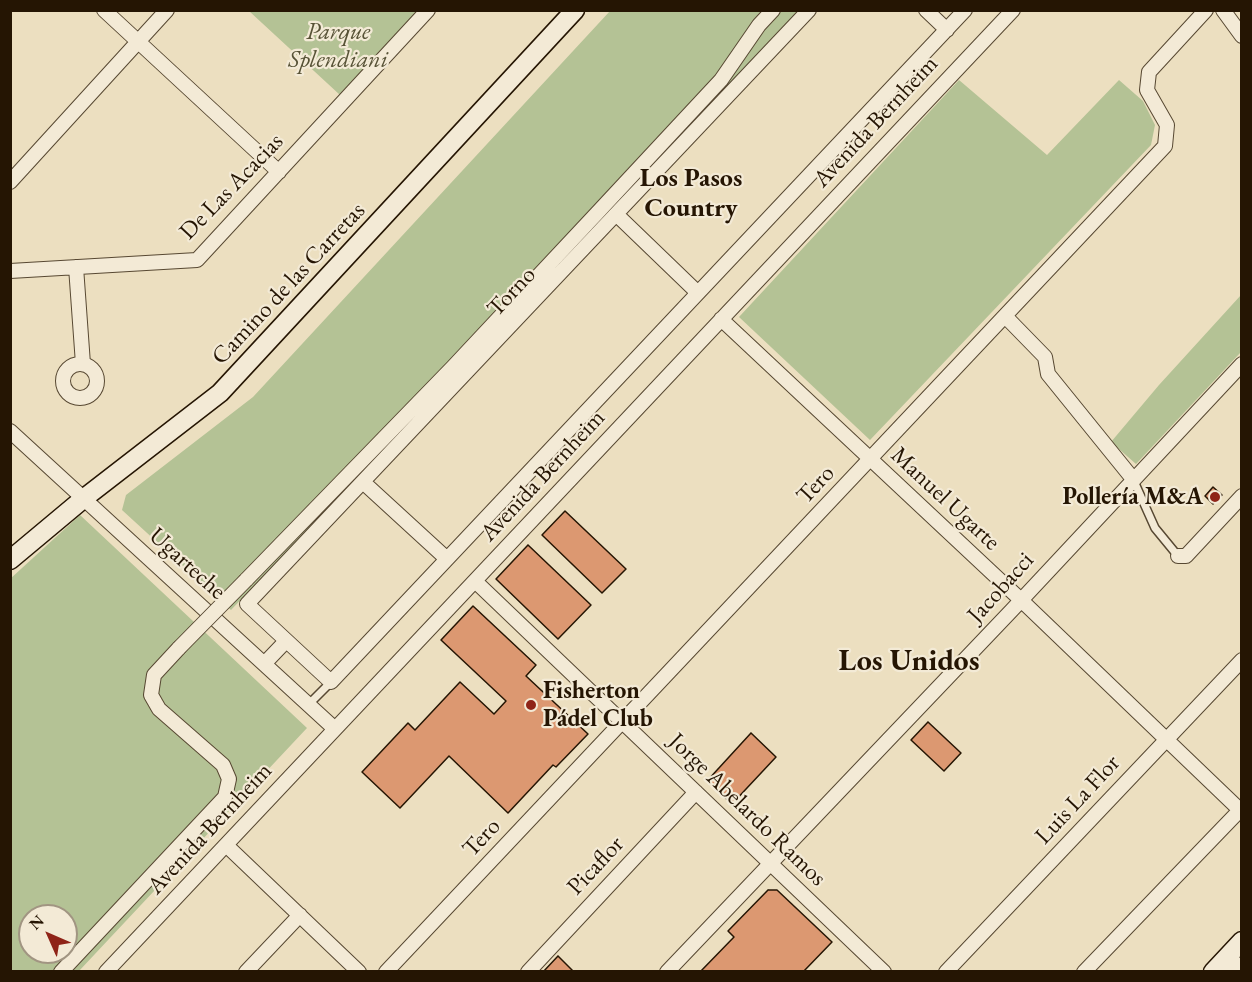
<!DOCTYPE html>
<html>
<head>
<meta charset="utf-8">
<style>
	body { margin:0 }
	#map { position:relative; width:1252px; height:982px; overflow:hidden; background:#ecdfc0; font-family:"EB Garamond",serif }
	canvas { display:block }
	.frame { position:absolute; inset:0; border:12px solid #251503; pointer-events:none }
	.north { position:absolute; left:18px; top:904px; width:60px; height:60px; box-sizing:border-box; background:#f3ead6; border:2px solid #a19582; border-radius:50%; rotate:315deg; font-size:16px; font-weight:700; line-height:24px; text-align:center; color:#251503 }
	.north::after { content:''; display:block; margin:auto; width:21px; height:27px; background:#8f2418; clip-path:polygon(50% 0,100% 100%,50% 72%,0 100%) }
</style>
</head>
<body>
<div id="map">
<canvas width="1252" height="982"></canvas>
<div class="frame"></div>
<div class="north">N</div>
</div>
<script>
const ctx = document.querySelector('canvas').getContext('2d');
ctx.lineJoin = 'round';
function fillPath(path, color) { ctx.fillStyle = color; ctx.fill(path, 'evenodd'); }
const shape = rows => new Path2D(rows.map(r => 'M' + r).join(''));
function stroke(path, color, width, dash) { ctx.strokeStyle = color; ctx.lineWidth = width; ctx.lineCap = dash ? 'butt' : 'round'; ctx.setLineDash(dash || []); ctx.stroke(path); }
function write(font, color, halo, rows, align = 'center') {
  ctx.font = font + ' "EB Garamond",serif'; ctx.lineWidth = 4.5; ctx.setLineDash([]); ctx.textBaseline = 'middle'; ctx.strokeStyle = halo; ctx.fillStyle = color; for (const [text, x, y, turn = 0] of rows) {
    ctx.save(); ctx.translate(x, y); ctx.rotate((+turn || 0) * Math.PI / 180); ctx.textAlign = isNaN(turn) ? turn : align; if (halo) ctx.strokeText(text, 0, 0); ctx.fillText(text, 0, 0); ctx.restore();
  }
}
fillPath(shape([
	[249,11,418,11,340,95],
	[610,11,799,11,231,610,122,510,126,495,253,397],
	[959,80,1047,155,1119,80,1143,101,1155,125,1151,145,870,440,739,317],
	[1241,295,1241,352,1136,464,1111,442,1159,385],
	[80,515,307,728,79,971,11,971,10,579],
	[30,916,66,916,66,952,30,952]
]), '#b4c295');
const building = shape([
	[1213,487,1222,495,1213,504,1205,496,1213,487],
	[565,511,626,569,602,593,542,535,565,511],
	[528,545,591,605,558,639,496,579,528,545],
	[473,606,536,665,526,676,588,734,556,767,553,765,508,813,449,756,400,808,362,772,408,723,415,730,460,682,494,714,506,701,441,640,473,606],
	[928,722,961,753,944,771,911,740,928,722],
	[751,733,776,757,732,804,707,781,751,733],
	[768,890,777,890,832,942,803,972,700,972,734,937,728,931,768,890],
	[558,956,574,972,543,972,558,956]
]);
fillPath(building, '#dc9871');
stroke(building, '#251503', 1.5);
const lane = shape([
	[1133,479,1155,528,1178,556],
	[308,705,331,682]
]);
const street = shape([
	[104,10,279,172],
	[809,10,247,604,331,682,965,10],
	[926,10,947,30],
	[1223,10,1242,36],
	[10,182,167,10],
	[616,214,698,293],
	[76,267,83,364],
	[10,271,197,260,428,10],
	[1005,316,1045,357,1048,374,1133,479],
	[721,319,1021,600,1242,812],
	'63 381a17 17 0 1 1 34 0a17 17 0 1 1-34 0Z',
	[10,431,335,729],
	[363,482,447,559],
	[1178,556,1186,556,1242,496],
	[246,580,453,367,599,211,721,80,759,25,773,10],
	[475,581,884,972],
	[264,664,286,641],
	[226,845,359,972],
	[61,972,225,797,229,779,223,765,159,709,151,695,154,675,179,648],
	[106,972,1013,10],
	[246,972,300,915],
	[386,972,1165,146,1167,125,1147,90,1149,72,1206,10],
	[528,972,696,792],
	[667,972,1012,610,1242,364],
	[946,972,1242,660],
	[1084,972,1242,808]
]);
const secondary = shape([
	[10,560,83,499,220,393,575,10],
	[1213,972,1242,941],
	[1236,972,1242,966]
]);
stroke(lane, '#574832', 10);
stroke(street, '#574832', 16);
stroke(secondary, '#251503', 21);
stroke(lane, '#f3ead6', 7);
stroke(street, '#f3ead6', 14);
stroke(secondary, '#f3ead6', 18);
const streetBridge = shape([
	[179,648,246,580]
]);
stroke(streetBridge, '#574832', 16, []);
stroke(streetBridge, '#f3ead6', 14);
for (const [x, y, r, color] of [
	[1215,497,6,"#8f2418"],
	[531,705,6,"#8f2418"]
]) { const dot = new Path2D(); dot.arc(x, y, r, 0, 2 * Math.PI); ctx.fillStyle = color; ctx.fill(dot); stroke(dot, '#f3ead6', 2); }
write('italic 24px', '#575236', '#f3ead6', [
	["Parque",338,32],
	["Splendiani",338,60]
]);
write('24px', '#251503', '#f3ead6', [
	["Avenida Bernheim",876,122,-47],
	["De Las Acacias",232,187,-46],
	["Camino de las Carretas",289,284,-47],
	["Torno",512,292,-47],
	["Avenida Bernheim",543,476,-47],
	["Tero",816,485,-47],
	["Manuel Ugarte",945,499,43],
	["Ugarteche",187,564,42],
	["Jacobacci",1001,588,-48],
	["Luis La Flor",1078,800,-47],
	["Jorge Abelardo Ramos",747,810,44],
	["Avenida Bernheim",210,829,-47],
	["Tero",482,838,-47],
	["Picaflor",596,866,-47]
]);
write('bold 24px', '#251503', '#f3ead6', [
	["Pollería M&A",1203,497],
	["Fisherton",543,691,"left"],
	["Pádel Club",543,719,"left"]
], 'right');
write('bold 26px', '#251503', '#f3ead6', [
	["Los Pasos",691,179],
	["Country",691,209]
]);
write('bold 30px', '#251503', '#f3ead6', [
	["Los Unidos",909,662]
]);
</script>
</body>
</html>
